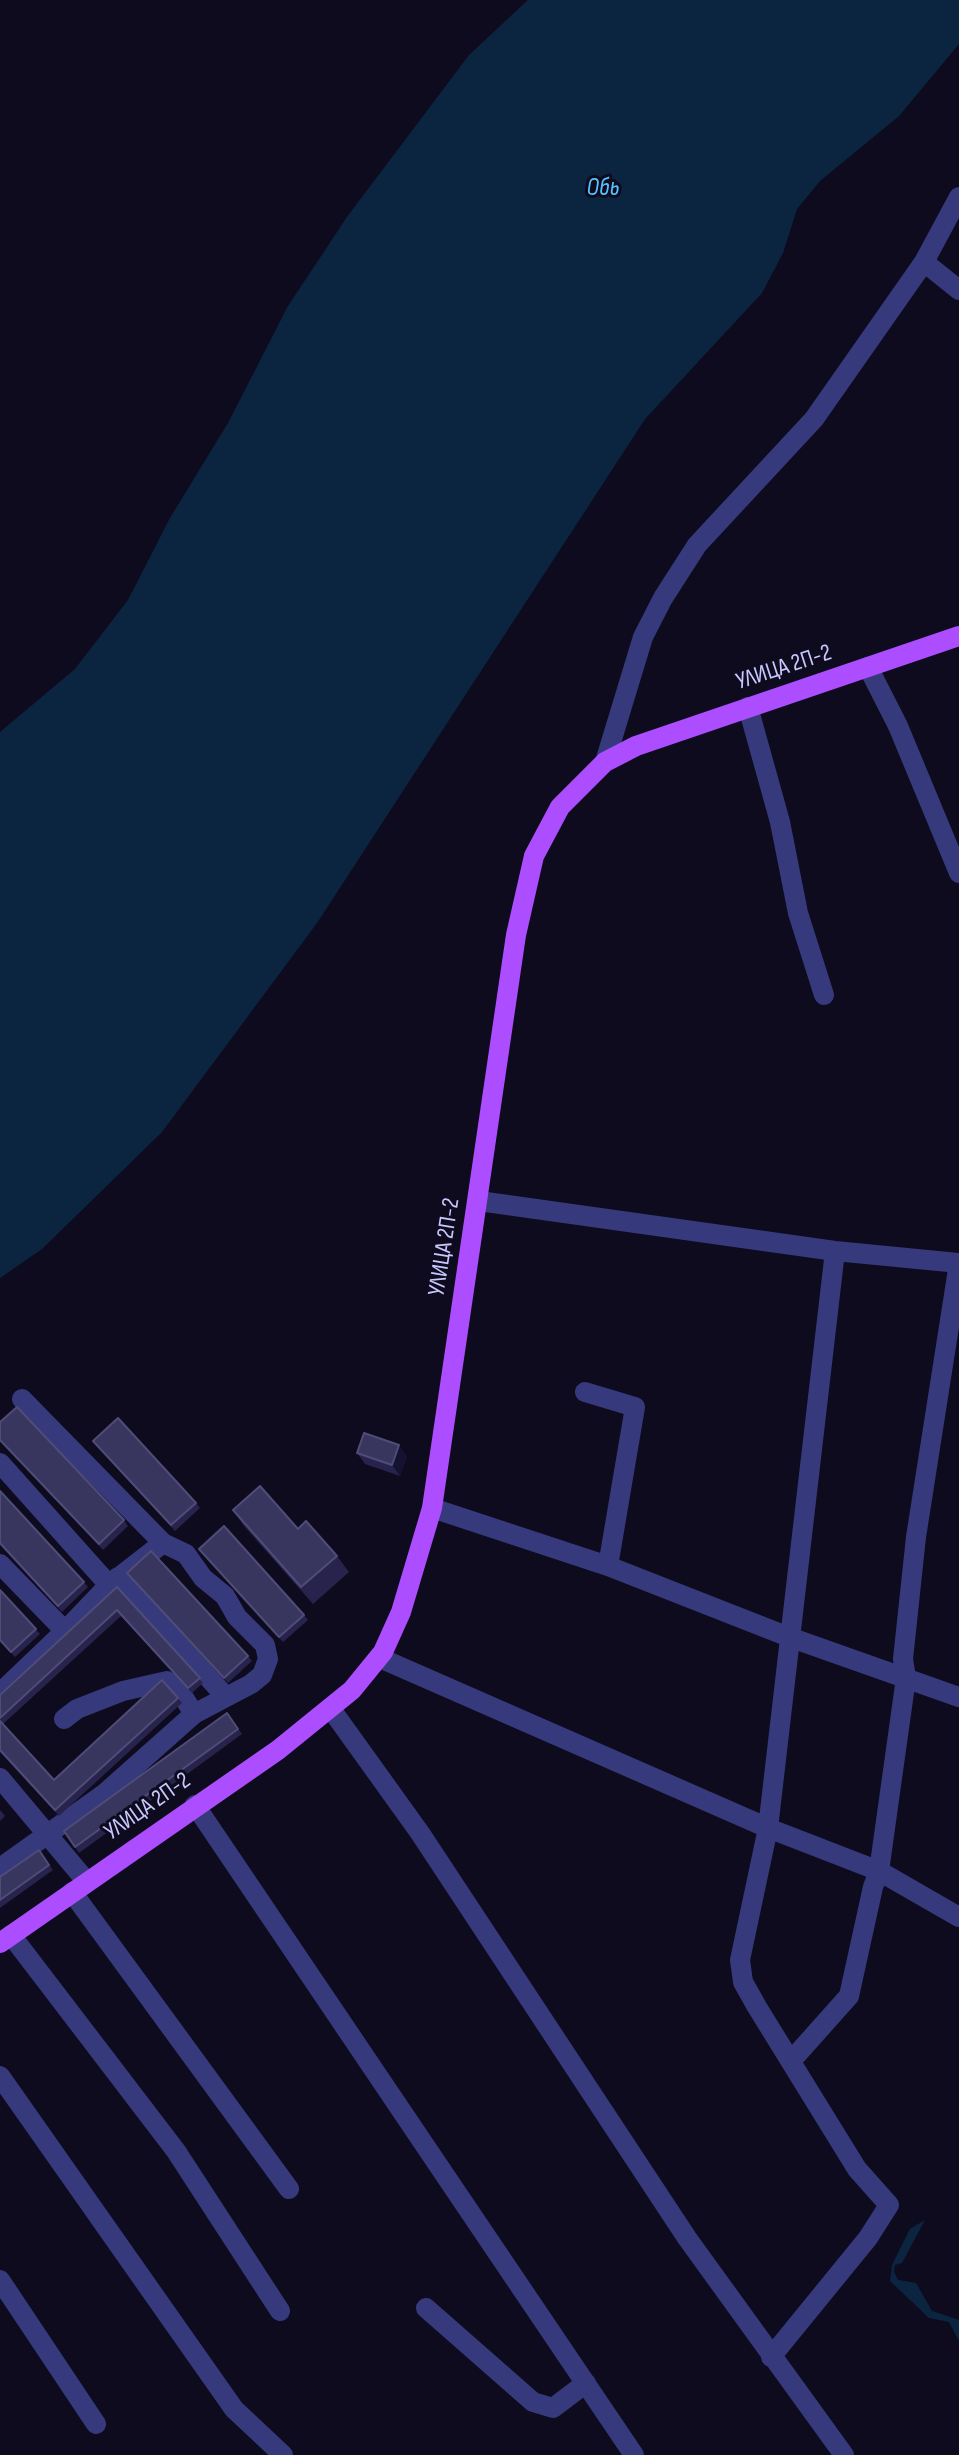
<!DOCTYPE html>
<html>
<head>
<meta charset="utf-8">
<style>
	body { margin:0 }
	canvas { display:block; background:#0d0b1d }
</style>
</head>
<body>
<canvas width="959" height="2455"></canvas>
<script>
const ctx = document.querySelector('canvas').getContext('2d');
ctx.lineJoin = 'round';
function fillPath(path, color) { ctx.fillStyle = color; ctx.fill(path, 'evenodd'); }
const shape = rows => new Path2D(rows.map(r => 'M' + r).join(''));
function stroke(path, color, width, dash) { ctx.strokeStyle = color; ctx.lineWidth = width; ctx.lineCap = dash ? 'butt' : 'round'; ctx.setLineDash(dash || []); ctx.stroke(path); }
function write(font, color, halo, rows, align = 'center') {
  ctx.font = font + ' "Sofia Sans Condensed",sans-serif'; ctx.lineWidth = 6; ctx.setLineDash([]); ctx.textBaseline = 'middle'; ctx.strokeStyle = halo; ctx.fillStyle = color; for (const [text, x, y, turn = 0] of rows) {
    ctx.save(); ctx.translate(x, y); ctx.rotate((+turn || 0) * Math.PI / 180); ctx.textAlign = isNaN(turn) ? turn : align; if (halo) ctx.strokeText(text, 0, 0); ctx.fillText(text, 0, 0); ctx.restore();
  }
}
fillPath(shape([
	[528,0,959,0,959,44,899,116,820,181,797,209,783,253,762,293,645,419,317,923,162,1132,42,1249,0,1278,0,732,75,669,128,600,170,518,228,423,288,306,347,217,469,55],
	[925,2220,902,2263,895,2265,894,2272,898,2280,916,2283,932,2311,959,2320,959,2341,949,2322,929,2318,890,2281,892,2265,910,2229]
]), '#0b2541');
stroke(shape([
	[924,262,959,290],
	[868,667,898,726,959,873],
	[748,707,780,822,798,913,824,995],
	[605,762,643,637,663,598,697,545,814,419,924,262,959,197],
	[479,1201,835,1251,959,1263],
	[585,1392,635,1407,608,1566],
	[22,1399,163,1543],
	[0,1463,109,1585,163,1543,186,1554,203,1578,225,1596,237,1617,265,1645,268,1659,262,1675,251,1684,194,1714,104,1794,0,1868],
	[432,1508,608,1566,789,1637,959,1697],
	[0,1564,65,1631,0,1693],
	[118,1577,226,1697],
	[65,1631,109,1585],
	[380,1658,768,1828,879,1871,959,1917],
	[331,1709,420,1833,687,2238,844,2455],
	[64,1719,77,1709,123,1691,167,1681,179,1690,194,1714],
	[0,1778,87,1882],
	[195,1805,634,2455],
	[72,1892,289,2189],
	[11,1935,176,2151,280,2311],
	[791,2061,849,1996,873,1887,879,1871,906,1678,903,1659,916,1537,959,1263],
	[0,2076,234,2409,283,2455],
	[0,2280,96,2424],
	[426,2308,533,2402,553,2408,586,2383],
	[771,2357,868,2238,889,2205,857,2169,757,2007,743,1982,740,1960,768,1828,835,1251]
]), '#363a7c', 20);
stroke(shape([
	[0,1943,278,1750,352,1690,383,1652,401,1612,432,1508,516,935,534,856,560,807,605,762,636,746,959,636]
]), '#ac4eff', 20);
fillPath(shape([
	[0,1422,124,1520,128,1526,103,1550,0,1441],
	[93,1441,196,1503,200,1508,175,1531],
	[357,1453,407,1456,400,1476,365,1464],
	[0,1491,88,1587,62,1612,0,1545],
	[233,1510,298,1529,337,1556,349,1572,313,1604,244,1526],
	[199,1549,304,1615,308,1620,283,1642],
	[127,1573,248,1656,252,1661,228,1683],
	[117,1587,203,1683,192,1693,121,1616,3,1724,54,1780,178,1698,182,1703,59,1816,0,1752,0,1695],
	[0,1590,40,1634,15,1657,0,1641],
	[227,1713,242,1734,79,1853,64,1831],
	[0,1810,5,1816,0,1821],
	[39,1850,53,1870,0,1908,0,1877]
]), '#27234c');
fillPath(shape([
	[399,1445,407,1456,400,1476,392,1465]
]), '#151231');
const building = shape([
	[17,1407,124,1520,99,1544,0,1440,0,1422,17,1407],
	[118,1418,196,1503,171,1525,93,1441,118,1418],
	[364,1433,399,1445,392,1465,357,1453,364,1433],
	[260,1486,298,1529,306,1521,337,1556,301,1587,233,1510,260,1486],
	[0,1491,84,1582,58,1606,0,1543,0,1491],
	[224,1526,304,1615,279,1637,199,1549,224,1526],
	[151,1551,248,1656,224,1678,127,1573,151,1551],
	[117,1587,200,1678,188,1688,117,1610,0,1718,0,1695,117,1587],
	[0,1590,36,1629,11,1652,0,1640,0,1590],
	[162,1680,178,1698,55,1810,0,1750,0,1721,54,1780,162,1680],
	[227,1713,238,1729,75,1847,64,1831,227,1713],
	[39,1850,49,1865,0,1900,0,1877,39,1850]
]);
fillPath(building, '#38355f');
stroke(building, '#4f4c78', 2);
write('24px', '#c8c7ff', '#0d0b1d', [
	["УЛИЦА 2П-2",784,668,-18],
	["УЛИЦА 2П-2",445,1247,-81],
	["УЛИЦА 2П-2",148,1807,-35]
]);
write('italic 26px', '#55c1ff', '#0d0b1d', [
	["Обь",603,188]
]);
</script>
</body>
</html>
